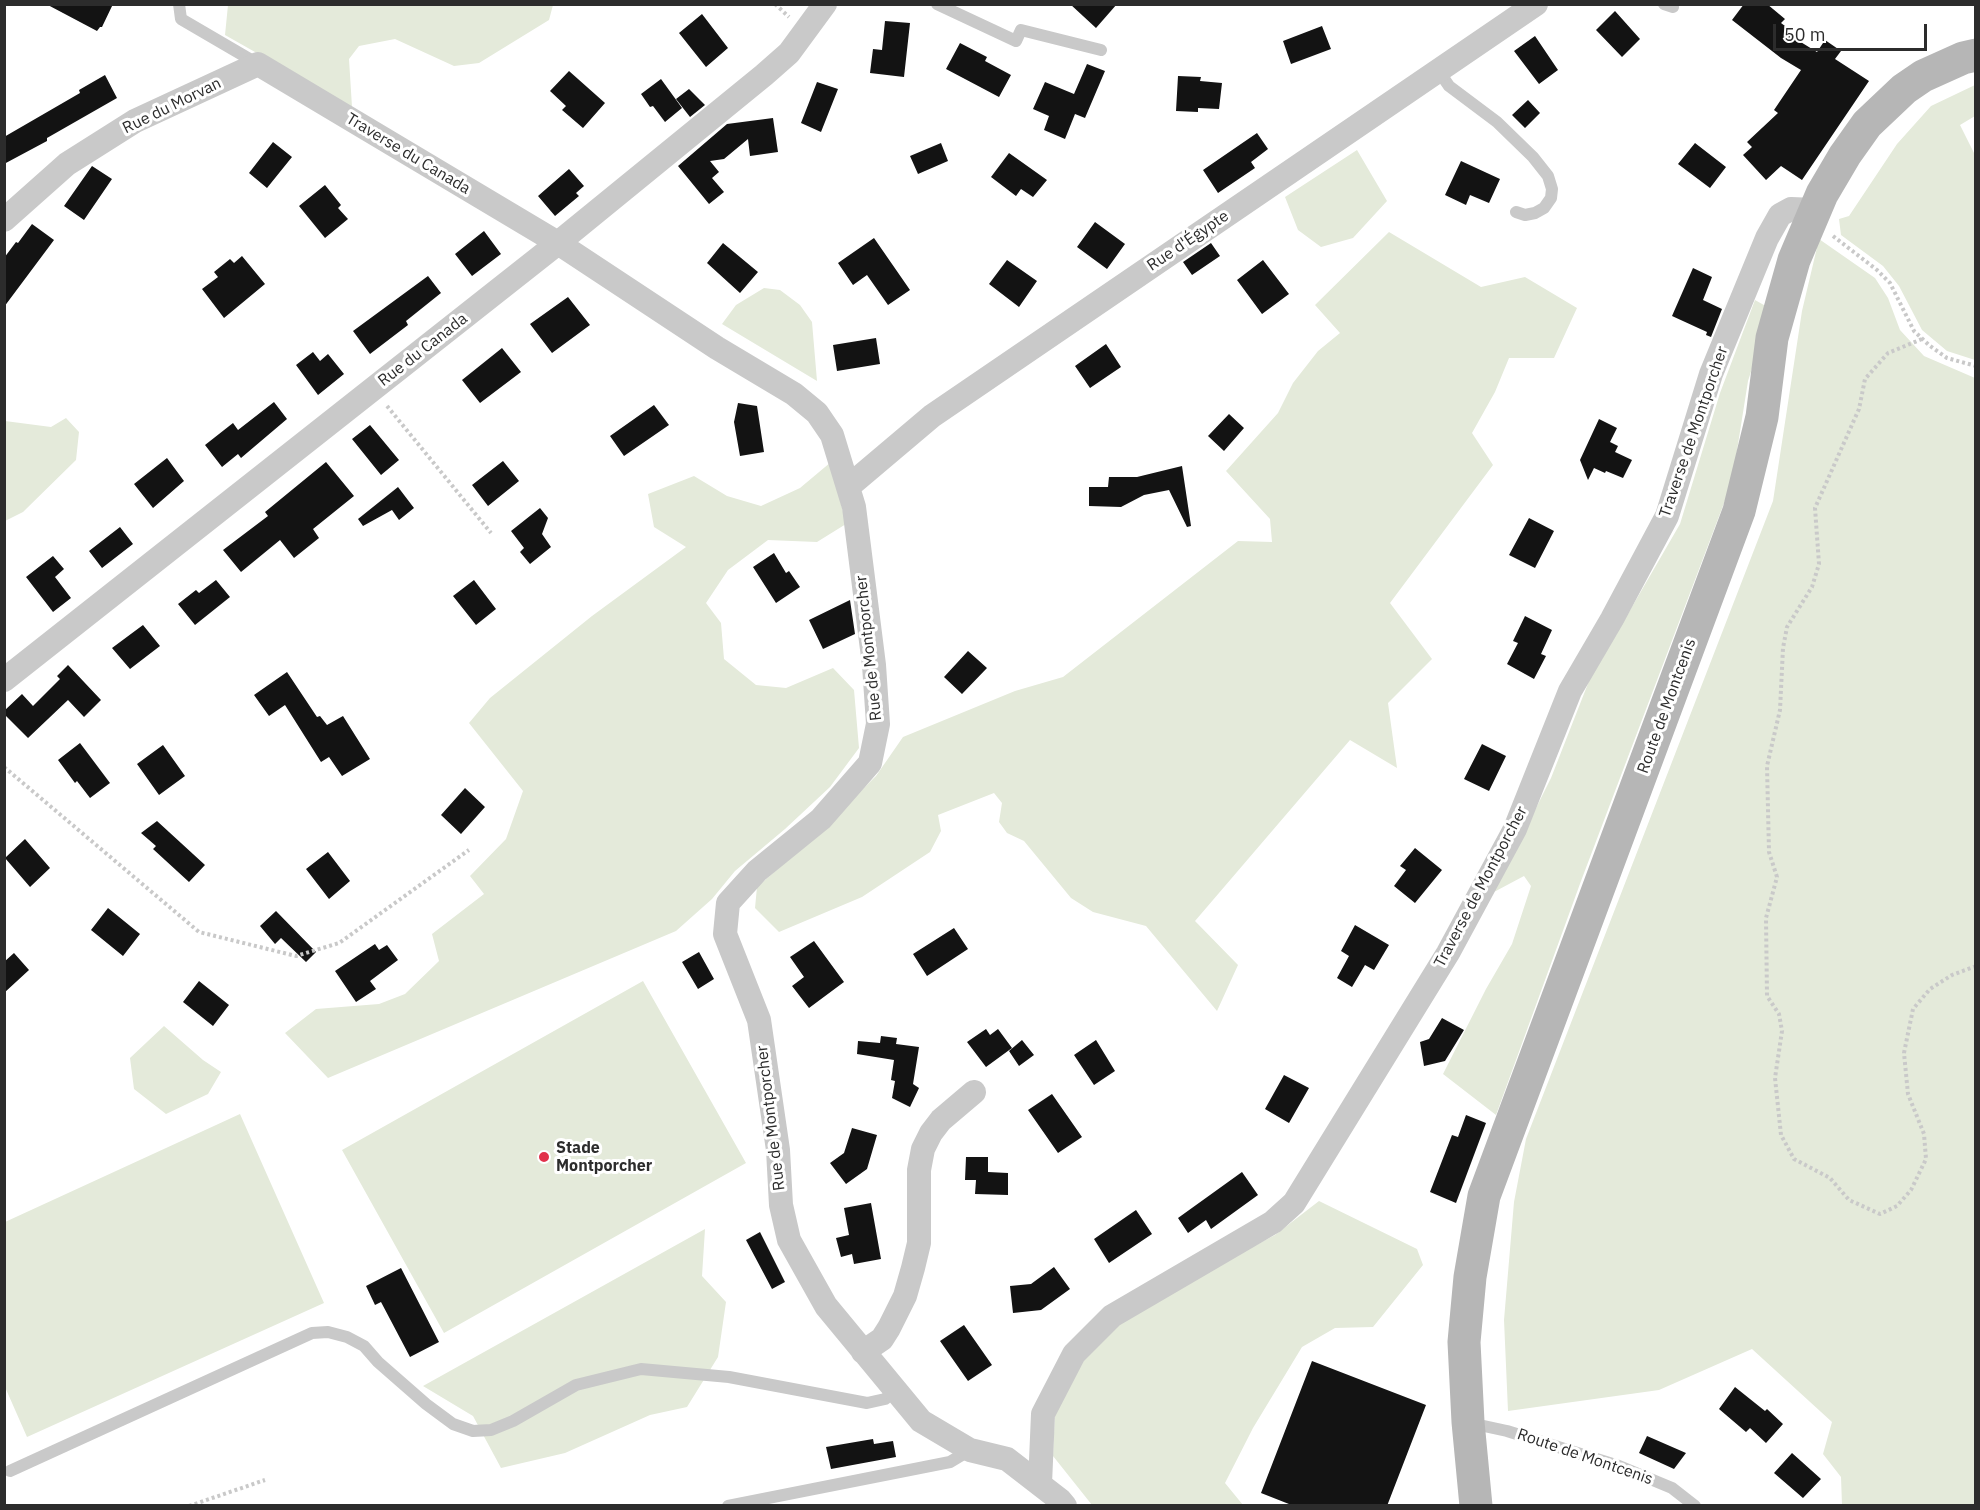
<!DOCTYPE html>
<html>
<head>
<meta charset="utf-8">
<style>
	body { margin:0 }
	#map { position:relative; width:1980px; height:1510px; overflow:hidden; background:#fff; font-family:"IBM Plex Sans",sans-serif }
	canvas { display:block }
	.frame { position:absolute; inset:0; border:6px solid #2c2c2c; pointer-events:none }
	.scale { position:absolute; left:1773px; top:24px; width:154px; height:27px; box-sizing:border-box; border:3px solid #2c2c2c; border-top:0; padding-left:8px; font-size:18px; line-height:21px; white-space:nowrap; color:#2c2c2c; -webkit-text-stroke:4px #fff; paint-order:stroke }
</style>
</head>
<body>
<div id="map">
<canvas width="1980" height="1510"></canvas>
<div class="frame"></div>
<div class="scale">50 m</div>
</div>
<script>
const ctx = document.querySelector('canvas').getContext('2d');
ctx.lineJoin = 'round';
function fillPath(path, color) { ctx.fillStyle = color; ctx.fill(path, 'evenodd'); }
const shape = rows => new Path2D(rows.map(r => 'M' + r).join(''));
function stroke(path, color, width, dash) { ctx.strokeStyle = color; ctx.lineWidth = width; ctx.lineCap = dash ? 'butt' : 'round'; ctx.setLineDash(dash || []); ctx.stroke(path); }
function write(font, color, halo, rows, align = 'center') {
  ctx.font = font + ' "IBM Plex Sans",sans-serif'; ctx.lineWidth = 6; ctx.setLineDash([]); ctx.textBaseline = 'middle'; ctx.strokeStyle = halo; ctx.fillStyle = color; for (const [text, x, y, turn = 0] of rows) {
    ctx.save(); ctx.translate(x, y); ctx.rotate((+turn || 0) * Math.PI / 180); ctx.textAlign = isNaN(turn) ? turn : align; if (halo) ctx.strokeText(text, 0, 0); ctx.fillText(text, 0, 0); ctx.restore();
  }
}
fillPath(shape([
	[228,5,553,5,549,20,479,63,454,66,395,39,359,46,349,59,352,107,225,35],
	[1975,85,1975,116,1960,125,1975,155,1975,360,1947,351,1922,330,1899,286,1883,266,1841,235,1839,219,1849,216,1897,144,1931,106],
	[1357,150,1387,201,1353,238,1321,247,1298,230,1285,197],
	[1389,232,1481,287,1525,277,1577,308,1554,358,1509,358,1495,392,1472,433,1493,465,1390,603,1432,659,1388,703,1397,768,1350,740,1195,921,1238,965,1217,1011,1146,926,1093,912,1071,898,1024,841,1007,833,999,822,1002,803,994,793,938,815,941,831,930,852,862,897,779,932,755,908,757,887,811,840,876,776,903,737,1015,691,1063,677,1238,541,1272,542,1270,519,1226,471,1278,413,1293,383,1318,351,1340,333,1315,305],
	[1819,239,1875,278,1888,298,1900,330,1924,356,1975,378,1975,1505,1842,1505,1841,1477,1823,1454,1832,1422,1752,1349,1659,1390,1508,1411,1504,1320,1514,1202,1526,1139,1773,501,1802,311],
	[764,288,780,290,800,305,812,322,817,381,722,324,736,305],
	[1755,300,1771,309,1748,381,1732,482,1581,881,1496,1115,1443,1074,1486,989,1512,944,1531,886,1524,876,1494,892,1551,778,1589,681,1680,524,1720,393],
	[66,418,79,432,76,460,23,512,5,521,5,421,51,427],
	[831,462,846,524,817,542,768,540,728,570,706,603,721,623,724,659,756,685,786,688,833,668,854,690,859,748,830,787,785,829,735,871,712,899,676,931,328,1078,285,1033,316,1009,379,1004,405,994,439,961,432,934,484,894,470,876,506,839,523,791,469,723,490,698,592,616,686,547,654,527,648,494,694,476,727,496,761,506,800,488],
	[643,981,746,1163,444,1333,342,1150],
	[164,1026,203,1060,221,1072,208,1094,166,1114,134,1089,130,1058],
	[240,1114,324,1303,27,1437,5,1387,5,1222],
	[1319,1201,1417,1249,1423,1265,1373,1327,1335,1328,1302,1347,1253,1428,1225,1483,1243,1505,1092,1505,1053,1456,1055,1410,1083,1361,1117,1324,1205,1272,1275,1235],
	[705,1229,702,1276,726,1302,718,1357,687,1407,650,1415,565,1453,501,1468,473,1416,423,1386]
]), '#e4eada');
fillPath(shape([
	[46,4,113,4,102,27,100,27,97,31],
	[1070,4,1117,4,1096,28],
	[1744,4,1767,4,1785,19,1781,23,1789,29,1786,33,1817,52,1825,40,1841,51,1835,59,1869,81,1802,180,1781,166,1766,180,1743,155,1752,147,1747,142,1778,113,1774,110,1801,70,1781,58,1732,20],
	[1615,11,1640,39,1622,57,1596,30],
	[702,14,728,48,706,67,679,33],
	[885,21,910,23,904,77,870,73,873,49,882,50],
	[1322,26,1331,49,1291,64,1283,41],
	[1535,36,1558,70,1539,84,1514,51],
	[960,43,987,57,985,61,1011,75,999,97,946,69],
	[1087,64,1105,71,1085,118,1075,114,1065,139,1044,130,1049,116,1033,109,1045,82,1074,94],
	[569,71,605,103,583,128,562,110,566,106,550,91],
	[105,75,117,98,47,138,47,141,4,164,4,137,80,93,79,90],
	[1178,76,1201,77,1200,81,1222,83,1219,109,1198,108,1198,112,1176,111],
	[661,79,682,108,665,122,653,106,650,107,641,94],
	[817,82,838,89,821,132,801,123],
	[689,89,705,105,690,117,676,99],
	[1528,100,1540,113,1525,128,1512,115],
	[773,118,778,152,750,156,748,139,724,159,710,161,719,172,712,178,724,192,709,204,678,166,727,124],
	[1257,133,1268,149,1251,162,1255,168,1218,193,1203,170],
	[273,142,292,157,267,188,249,173],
	[941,143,948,161,918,174,910,156],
	[1695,143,1726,167,1710,188,1678,164],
	[1009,153,1047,180,1033,197,1021,189,1016,196,991,177],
	[1461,161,1500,179,1489,203,1470,195,1466,205,1445,195],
	[92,166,112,179,84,220,64,206],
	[569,169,584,186,576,193,579,196,555,216,538,196],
	[325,185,341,205,338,208,348,219,325,238,299,206],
	[1095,222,1125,244,1107,269,1077,247],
	[32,224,54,240,4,307,4,258,16,242,18,243],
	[484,231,501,254,472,276,455,254],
	[874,238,910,290,888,305,867,275,853,285,838,263],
	[723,243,758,272,740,293,707,263],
	[1211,243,1220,256,1192,275,1183,262],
	[242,256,265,284,224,318,202,289,218,277,214,272,230,259,234,263],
	[1007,260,1037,281,1019,307,989,284],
	[1263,260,1289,294,1262,314,1237,280],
	[1693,268,1712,277,1703,300,1722,309,1711,337,1706,335,1707,332,1672,316],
	[428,276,441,293,406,321,408,325,370,354,353,331],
	[568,297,590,325,552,353,530,324],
	[876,338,880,364,837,371,833,345],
	[1106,344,1121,367,1090,388,1075,366],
	[502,348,521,372,480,403,462,380],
	[313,352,320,361,328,354,344,374,318,395,296,365],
	[274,402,287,419,241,458,238,454,222,467,205,445,233,423,238,430],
	[738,403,757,406,764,452,740,456,734,422],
	[654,405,669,425,624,456,610,436],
	[1229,414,1244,428,1224,451,1208,436],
	[1599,419,1617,428,1610,442,1618,446,1615,452,1632,460,1623,478,1606,471,1605,473,1594,468,1588,480,1580,460],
	[370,425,399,460,381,475,352,439],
	[167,458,184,481,153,508,134,484],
	[503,461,519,481,488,506,472,485],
	[326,462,354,496,313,529,319,538,294,558,280,540,241,572,223,550,268,516,265,512],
	[1182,466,1191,526,1187,527,1169,490,1144,495,1121,507,1089,506,1089,487,1108,487,1109,477,1137,477],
	[398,487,414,508,399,520,392,510,363,526,358,519],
	[540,508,548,518,542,534,551,547,530,564,520,552,524,548,511,531],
	[1529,518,1554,531,1535,568,1509,555],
	[120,527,133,544,102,568,89,551],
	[774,553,786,573,789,571,800,587,776,603,753,567],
	[53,556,64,569,55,577,71,598,53,612,26,577],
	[216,580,230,597,195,625,178,604,196,590,199,593],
	[474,580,496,609,476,625,453,596],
	[850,600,855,634,823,649,809,620],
	[1525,616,1552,630,1541,654,1546,656,1534,679,1507,664,1518,643,1513,641],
	[143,625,160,646,130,669,112,648],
	[968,651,987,668,962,694,944,677],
	[68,665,101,700,84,717,68,700,28,738,4,714,4,711,22,694,33,706,60,679,57,676],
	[287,672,317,717,320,716,327,725,343,716,370,759,342,776,329,757,321,762,285,705,269,716,254,695],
	[80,743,110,783,90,798,77,781,75,783,58,760],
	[1482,744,1506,756,1489,791,1464,779],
	[163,745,185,776,159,795,137,764],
	[465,788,485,807,461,834,441,815],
	[157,821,205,865,189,882,153,849,156,846,141,833],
	[25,839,50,868,30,887,5,858],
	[1415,848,1442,870,1415,903,1394,886,1406,870,1400,866],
	[328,852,350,881,329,899,306,869],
	[108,908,140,934,123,956,91,930],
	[276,911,316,952,306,962,281,938,275,944,260,926],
	[1355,925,1389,945,1374,970,1365,965,1352,987,1337,978,1349,956,1341,951],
	[954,928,968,949,927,976,913,954],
	[814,941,844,982,809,1008,792,986,804,977,790,957],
	[375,944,379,950,387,945,398,960,370,981,376,989,356,1002,335,971],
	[699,952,714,979,698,989,682,962],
	[14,953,29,970,4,993,4,962],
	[199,981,229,1005,213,1026,183,1002],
	[1442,1018,1464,1030,1445,1061,1424,1066,1420,1042,1429,1039],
	[986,1029,990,1035,998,1029,1012,1048,986,1067,967,1042],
	[881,1036,897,1038,896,1044,919,1047,913,1084,919,1088,910,1107,892,1098,895,1081,891,1080,894,1060,857,1054,858,1041,880,1043],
	[1022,1040,1034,1055,1019,1066,1009,1051],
	[1096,1040,1115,1071,1094,1085,1074,1055],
	[1284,1075,1309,1088,1289,1123,1265,1109],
	[1052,1094,1082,1137,1058,1153,1028,1110],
	[1466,1115,1486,1123,1456,1203,1430,1192,1452,1135,1458,1137],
	[852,1128,877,1135,867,1169,846,1184,830,1163,844,1153],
	[966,1157,988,1157,988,1172,1008,1173,1008,1195,975,1194,976,1180,965,1180],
	[1242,1172,1258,1195,1211,1229,1206,1220,1188,1233,1178,1218],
	[871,1203,881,1259,854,1264,852,1254,841,1257,836,1238,849,1235,844,1208],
	[1136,1210,1152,1234,1109,1263,1094,1239],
	[760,1232,785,1282,772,1289,746,1240],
	[1054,1267,1070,1289,1041,1310,1013,1313,1010,1286,1031,1284],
	[401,1268,439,1342,410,1357,381,1302,375,1305,366,1286],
	[964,1325,992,1365,968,1381,940,1341],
	[1312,1361,1426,1405,1387,1506,1294,1506,1261,1493],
	[1735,1387,1765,1411,1767,1409,1783,1424,1766,1443,1750,1428,1746,1432,1719,1409],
	[1647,1436,1686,1453,1674,1469,1639,1453],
	[873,1439,874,1444,893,1441,896,1457,831,1469,826,1447],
	[1792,1453,1821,1479,1803,1498,1774,1473]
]), '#131313');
stroke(shape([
	[775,4,789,17],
	[1833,236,1877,270,1890,283,1914,331,1930,346,1947,358,1976,366],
	[1922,339,1888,353,1865,379,1859,409,1815,508,1819,564,1812,587,1787,627,1783,648,1780,710,1767,766,1769,852,1777,877,1766,918,1767,996,1779,1014,1782,1031,1775,1078,1781,1135,1794,1159,1830,1178,1849,1200,1880,1214,1897,1206,1911,1190,1926,1159,1924,1134,1908,1094,1904,1053,1913,1009,1930,989,1952,975,1976,966],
	[387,406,491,533],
	[4,767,199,932,296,956,339,943,469,850],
	[189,1506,265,1480]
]), '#c9c9c9', 4, [3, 3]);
stroke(shape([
	[179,4,181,19,258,64],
	[937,4,1016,41,1021,30,1101,50],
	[1664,4,1673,7],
	[1438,70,1449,86,1497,122,1533,157,1548,176,1552,189,1551,198,1544,208,1535,213,1525,215,1516,212],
	[1470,1423,1507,1431,1619,1466,1672,1488,1695,1506],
	[10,1471,312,1333,328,1332,347,1337,364,1346,378,1362,426,1404,453,1424,473,1431,491,1430,513,1421,576,1385,641,1369,729,1377,867,1403,885,1399,895,1391],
	[728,1506,950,1462,970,1450]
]), '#c9c9c9', 12);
stroke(shape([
	[4,220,67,164,135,121,258,64,558,243,717,348,794,394,817,413,832,435,854,507,874,665,878,724,870,763,821,819,757,871,728,903,725,934,759,1020,778,1150,781,1205,789,1240,826,1306,921,1421,970,1450,1007,1459,1060,1500,1065,1506],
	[848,487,932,416,1536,4],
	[4,680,558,243,764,75,789,53,825,4],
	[863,1352,882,1339,889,1328,905,1296,913,1268,919,1243,919,1170,923,1149,931,1133,941,1120,974,1092],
	[1040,1484,1043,1414,1074,1354,1112,1316,1273,1222,1294,1203,1448,953,1515,829,1570,691,1612,619,1667,516,1711,374,1767,238,1780,215,1791,209,1815,210]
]), '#c9c9c9', 24);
stroke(shape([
	[1476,1506,1468,1422,1464,1342,1470,1277,1484,1196,1739,511,1762,417,1772,338,1794,260,1822,194,1845,155,1867,124,1904,89,1923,76,1963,58,1976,55]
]), '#b6b6b6', 33);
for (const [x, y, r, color] of [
	[544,1157,6,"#e1314b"]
]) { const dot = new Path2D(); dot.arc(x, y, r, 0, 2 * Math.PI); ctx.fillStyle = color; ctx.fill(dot); stroke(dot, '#fff', 2); }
write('16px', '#2c2c2c', '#fff', [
	["Rue du Morvan",172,106,-26],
	["Traverse du Canada",408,154,31],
	["Rue d'Égypte",1188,241,-34],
	["Rue du Canada",423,350,-38],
	["Traverse de Montporcher",1694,432,-71],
	["Rue de Montporcher",869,648,-96],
	["Route de Montcenis",1667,706,-70],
	["Traverse de Montporcher",1481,887,-62],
	["Rue de Montporcher",771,1118,-97],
	["Route de Montcenis",1585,1457,19]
]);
write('bold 16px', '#2c2c2c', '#fff', [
	["Stade",556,1148],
	["Montporcher",556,1166]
], 'left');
</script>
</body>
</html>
